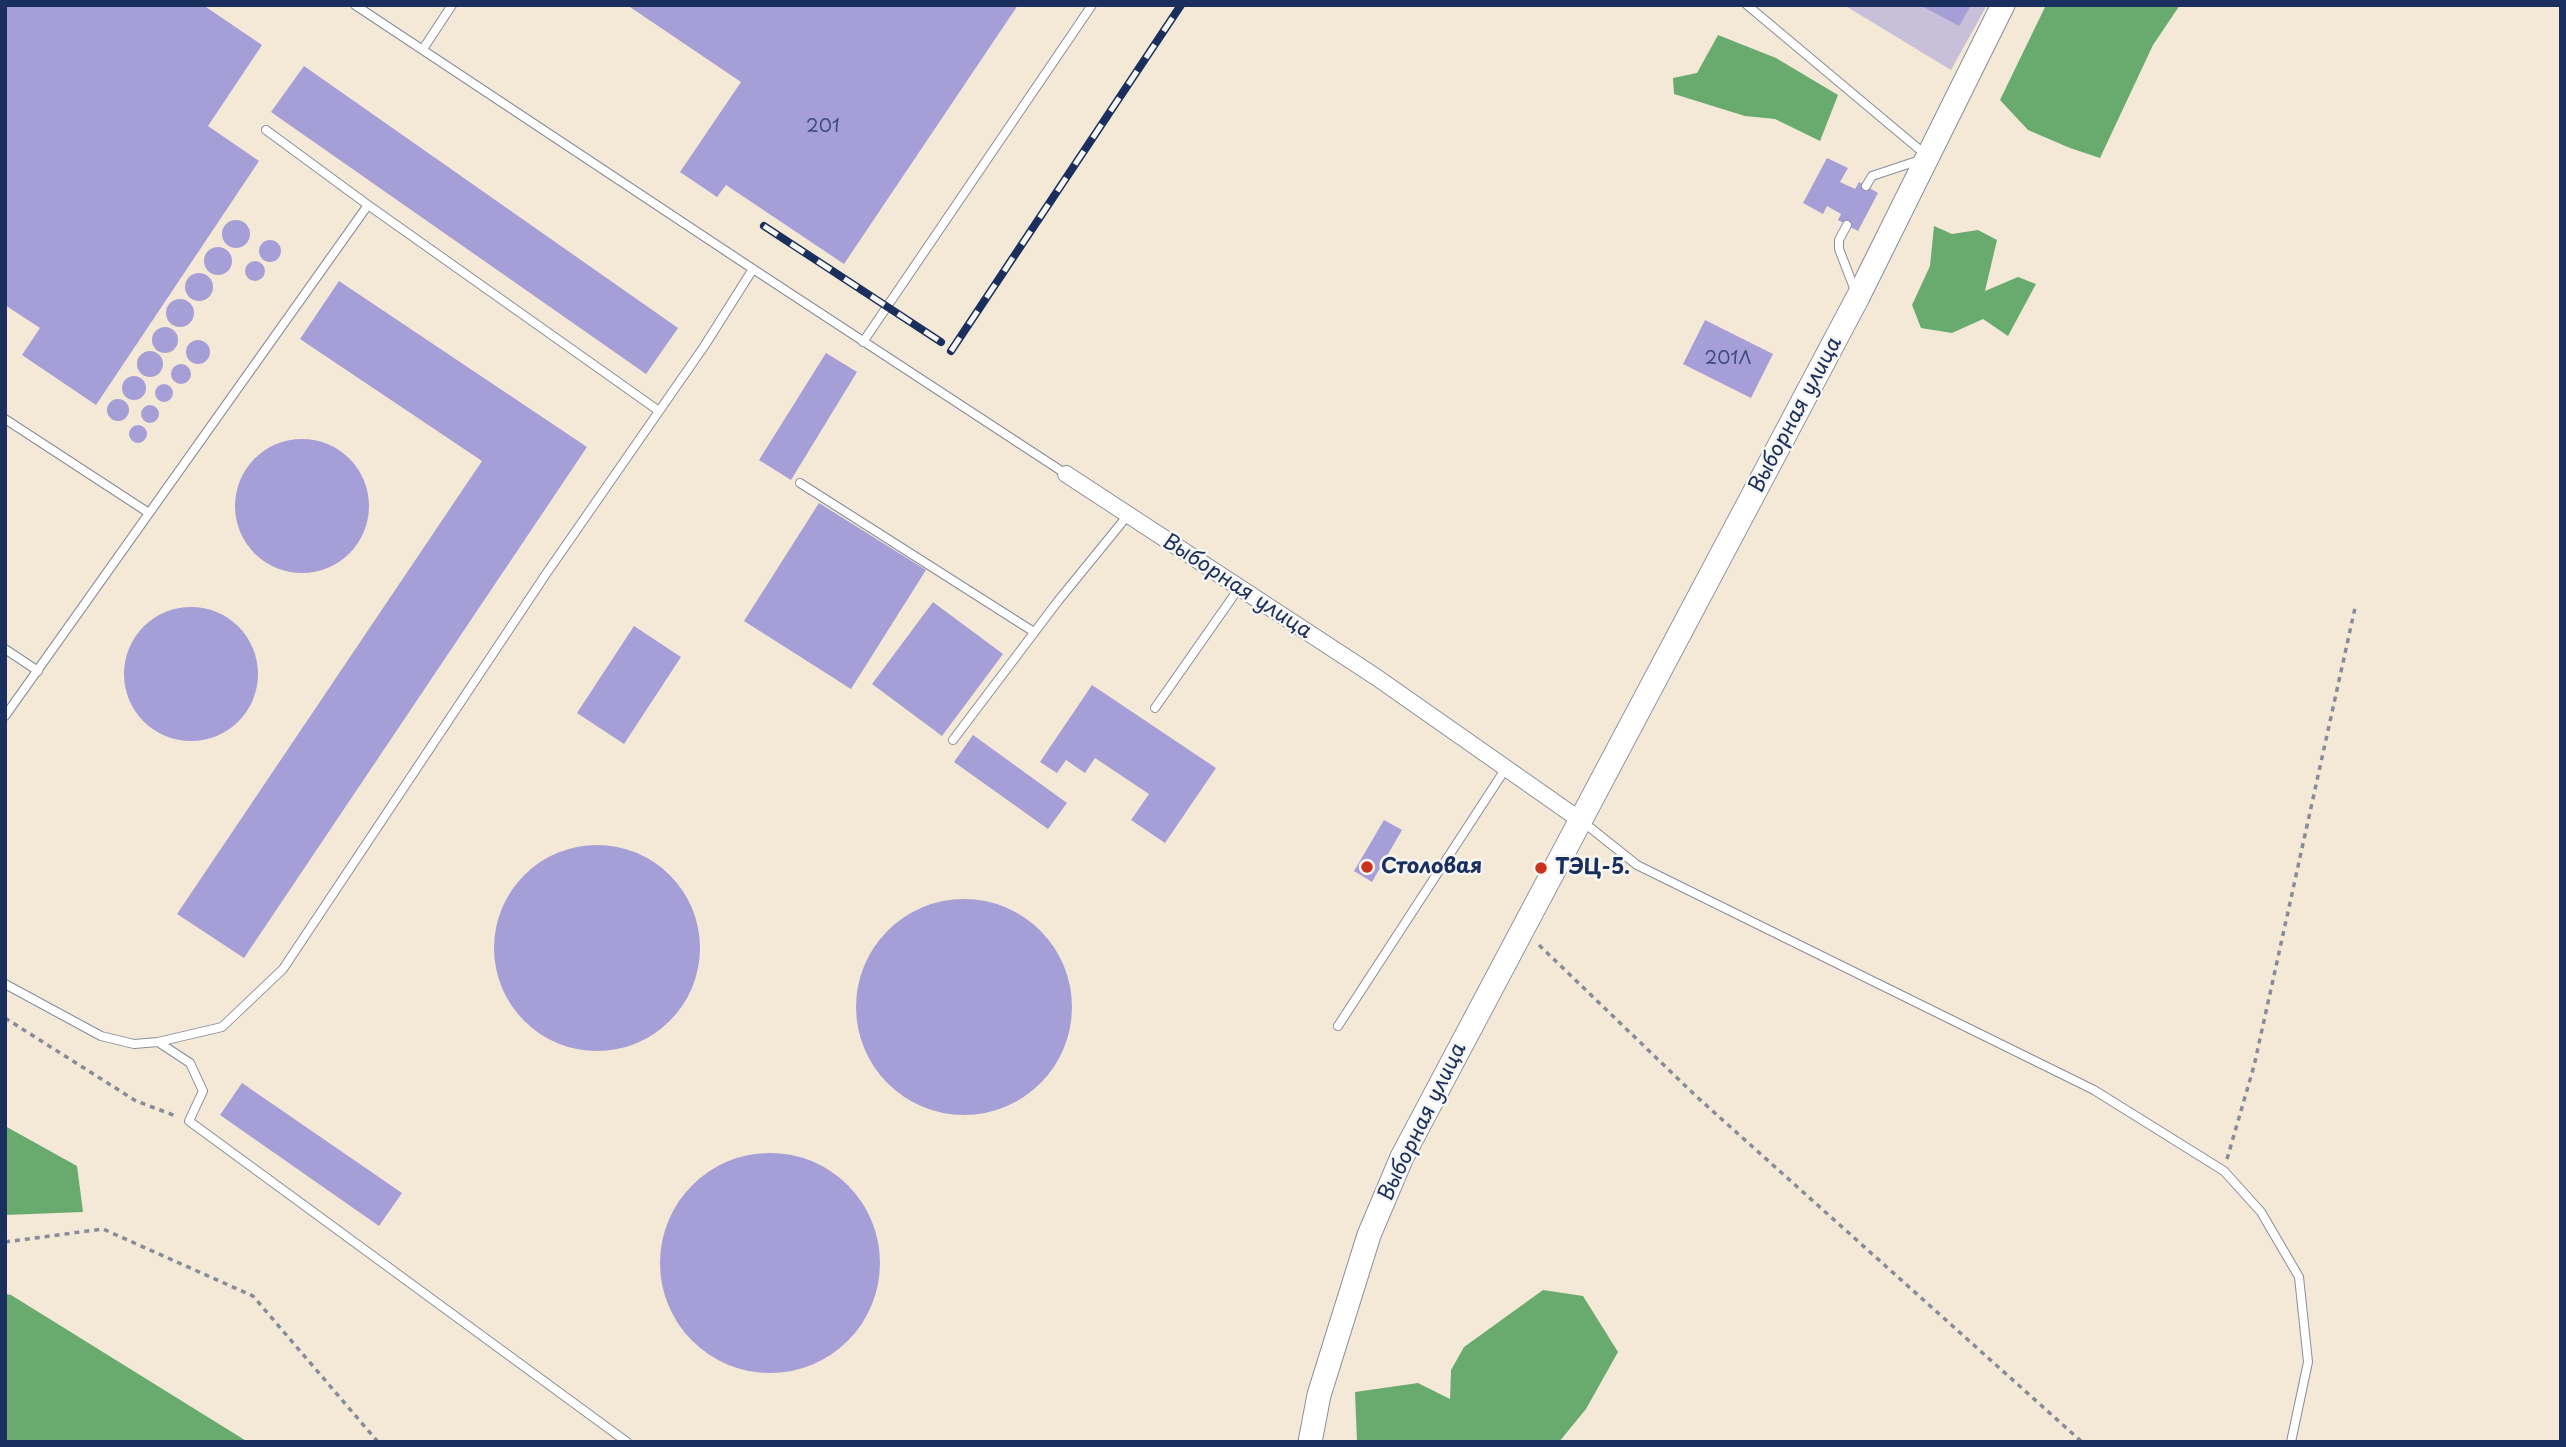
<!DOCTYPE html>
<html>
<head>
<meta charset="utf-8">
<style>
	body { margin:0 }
	#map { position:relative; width:2566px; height:1447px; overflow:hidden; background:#f4e9d7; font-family:"Playpen Sans",sans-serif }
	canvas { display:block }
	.frame { position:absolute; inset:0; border:7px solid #1b2f5e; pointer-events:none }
</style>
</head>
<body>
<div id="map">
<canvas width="2566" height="1447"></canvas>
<div class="frame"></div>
</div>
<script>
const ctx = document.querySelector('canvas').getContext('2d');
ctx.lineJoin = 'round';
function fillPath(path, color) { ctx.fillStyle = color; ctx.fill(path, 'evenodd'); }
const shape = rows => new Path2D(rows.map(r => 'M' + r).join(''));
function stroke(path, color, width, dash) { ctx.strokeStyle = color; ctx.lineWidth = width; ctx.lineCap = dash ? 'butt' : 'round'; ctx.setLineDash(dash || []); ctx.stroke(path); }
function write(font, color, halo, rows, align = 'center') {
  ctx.font = font + ' "Playpen Sans",sans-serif'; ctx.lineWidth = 5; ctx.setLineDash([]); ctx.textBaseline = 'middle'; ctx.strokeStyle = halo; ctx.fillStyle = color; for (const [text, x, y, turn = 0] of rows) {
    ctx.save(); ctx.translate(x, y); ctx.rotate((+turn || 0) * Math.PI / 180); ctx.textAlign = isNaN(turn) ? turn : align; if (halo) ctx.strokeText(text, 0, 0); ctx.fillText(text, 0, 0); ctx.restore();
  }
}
fillPath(shape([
	[1844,5,1987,5,1951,70]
]), '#c8bfd8');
fillPath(shape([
	[2046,5,2180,5,2153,45,2100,158,2070,148,2028,130,2000,100],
	[1718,35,1776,58,1838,95,1820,141,1775,119,1745,116,1674,94,1673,78,1697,73],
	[1934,226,1952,234,1978,230,1997,240,1985,291,2018,277,2036,284,2008,336,1983,319,1952,333,1921,328,1912,305,1930,266],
	[5,1126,77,1166,83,1212,5,1215],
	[1543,1290,1583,1296,1618,1352,1586,1409,1559,1442,1357,1442,1355,1392,1418,1383,1450,1399,1451,1370,1464,1347],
	[5,1294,11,1295,248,1442,5,1442]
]), '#69ab6e');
fillPath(shape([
	[5,5,203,5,262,45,208,126,259,161,96,405,22,355,40,328,5,305],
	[627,5,1018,5,844,264,726,185,717,197,680,172,741,82],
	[1920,5,1971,5,1959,26],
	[304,66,678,328,646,374,271,112],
	[1827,158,1848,168,1840,182,1855,189,1859,182,1878,193,1858,231,1838,220,1841,214,1827,206,1823,214,1803,203],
	'222 234a14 14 0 1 1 28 0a14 14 0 1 1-28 0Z',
	'259 251a11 11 0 1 1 22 0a11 11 0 1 1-22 0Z',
	'204 261a14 14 0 1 1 28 0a14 14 0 1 1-28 0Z',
	'245 271a10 10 0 1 1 20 0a10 10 0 1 1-20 0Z',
	'185 287a14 14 0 1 1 28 0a14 14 0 1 1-28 0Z',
	[339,281,587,447,244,958,177,914,482,461,300,339],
	'166 313a14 14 0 1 1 28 0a14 14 0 1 1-28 0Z',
	[1705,320,1773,354,1751,398,1683,364],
	'152 340a13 13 0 1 1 26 0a13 13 0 1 1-26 0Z',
	'186 352a12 12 0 1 1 24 0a12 12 0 1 1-24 0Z',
	'137 364a13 13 0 1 1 26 0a13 13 0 1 1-26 0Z',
	[826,353,857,372,791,480,759,460],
	'171 374a10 10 0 1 1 20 0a10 10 0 1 1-20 0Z',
	'122 388a12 12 0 1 1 24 0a12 12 0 1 1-24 0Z',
	'155 393a9 9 0 1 1 18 0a9 9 0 1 1-18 0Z',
	'107 410a11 11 0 1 1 22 0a11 11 0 1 1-22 0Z',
	'141 414a9 9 0 1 1 18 0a9 9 0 1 1-18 0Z',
	'129 434a9 9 0 1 1 18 0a9 9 0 1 1-18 0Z',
	'235 506a67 67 0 1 1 134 0a67 67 0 1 1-134 0Z',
	[819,503,926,570,851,689,744,621],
	[933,602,1003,654,942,736,872,684],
	'124 674a67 67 0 1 1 134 0a67 67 0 1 1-134 0Z',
	[634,626,681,657,624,744,577,713],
	[1092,685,1216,768,1165,843,1131,820,1149,794,1095,758,1085,773,1066,760,1057,773,1040,762],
	[973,735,1067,803,1048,829,954,762],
	[1384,820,1402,830,1372,882,1354,871],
	'494 948a103 103 0 1 1 206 0a103 103 0 1 1-206 0Z',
	'856 1007a108 108 0 1 1 216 0a108 108 0 1 1-216 0Z',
	[242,1083,402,1193,379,1226,220,1115],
	'660 1263a110 110 0 1 1 220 0a110 110 0 1 1-220 0Z'
]), '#a69fd7');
const service = shape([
	[355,5,753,269],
	[1747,5,1926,155],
	[423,49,452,5],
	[266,130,368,205,659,411],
	[1866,186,1872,176,1923,159],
	[1847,225,1839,240,1839,249,1856,293],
	[863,342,1092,5],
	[5,419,149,513],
	[800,483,1034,632],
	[5,649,38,671],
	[1155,708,1239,588],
	[5,716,368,205],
	[953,740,1058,601,1128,515],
	[1583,822,1637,865,2094,1090,2224,1171,2261,1212,2299,1277,2308,1362,2291,1442],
	[5,984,101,1036,134,1044,158,1042,222,1027,283,969,546,574,705,345,753,269,1066,474],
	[1338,1026,1506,768],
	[158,1042,190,1063,203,1091,189,1121,627,1442]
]);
const minor = shape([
	[1066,474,1376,677,1580,820]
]);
const secondary = shape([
	[1310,1442,1319,1395,1369,1235,1402,1157,1858,297,2003,5]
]);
stroke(service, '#888c9a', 10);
stroke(minor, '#888c9a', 18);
stroke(secondary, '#888c9a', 25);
stroke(shape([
	[1539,945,1697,1097,2082,1442],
	[5,1018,136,1101,176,1116],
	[2227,1159,2254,1066,2355,608],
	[5,1242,103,1229,253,1296,378,1442]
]), '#888c9a', 3.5, [5, 5]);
stroke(service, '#fff', 8);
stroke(minor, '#fff', 16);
stroke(secondary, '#fff', 23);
const rail = shape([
	[764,226,941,342],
	[951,351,1181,5]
]);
stroke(rail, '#1b2f5e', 8);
stroke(rail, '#f6f6f2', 5, [16]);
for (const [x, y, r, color] of [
	[1367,867,7,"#c8321e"],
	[1541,868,7,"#c8321e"]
]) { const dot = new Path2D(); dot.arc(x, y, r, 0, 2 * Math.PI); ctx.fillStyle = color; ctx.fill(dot); stroke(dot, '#f6f6f2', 2.5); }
write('18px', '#3e4b7c', null, [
	["201",823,127],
	["201Л",1728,359]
]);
write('21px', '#1b2f5e', '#f6f6f2', [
	["Выборная улица",1796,415,-62],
	["Выборная улица",1237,587,33],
	["Выборная улица",1423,1122,-64]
]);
write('bold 21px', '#1b2f5e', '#f6f6f2', [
	["Столовая",1381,867],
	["ТЭЦ-5.",1555,868]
], 'left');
</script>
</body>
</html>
